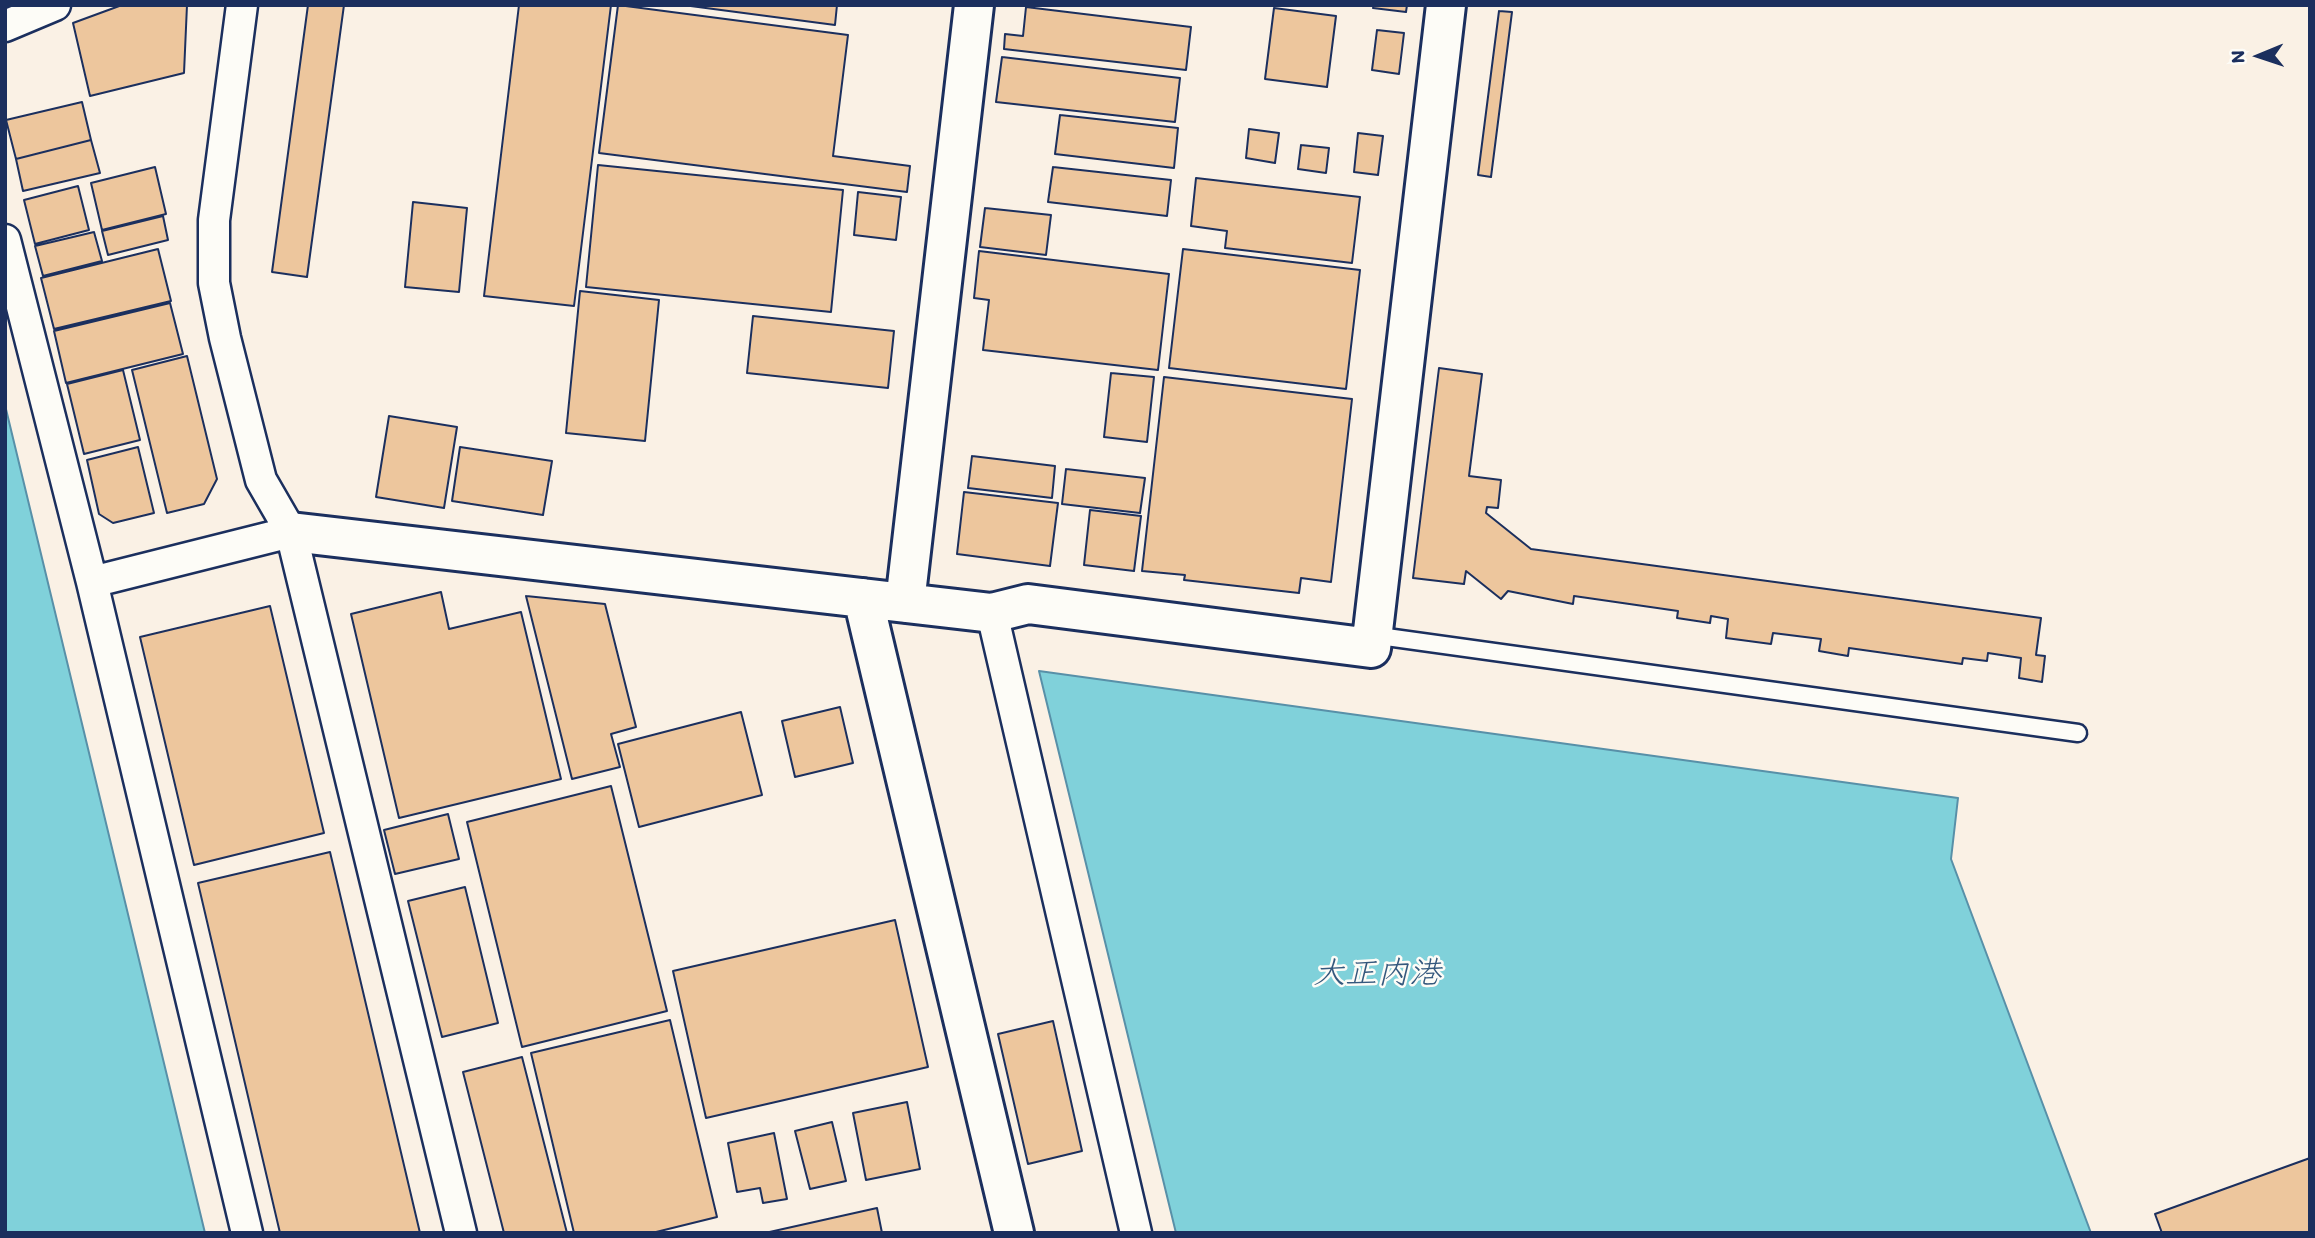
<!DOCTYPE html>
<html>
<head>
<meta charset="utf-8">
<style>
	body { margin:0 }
	#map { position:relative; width:2315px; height:1238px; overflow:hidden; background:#faf1e5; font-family:Itim,sans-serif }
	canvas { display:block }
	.frame { position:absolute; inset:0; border:7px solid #1b2f5e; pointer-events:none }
	.north { position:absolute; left:2224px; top:21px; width:70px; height:70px; -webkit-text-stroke:5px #fdfcf7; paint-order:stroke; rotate:268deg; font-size:19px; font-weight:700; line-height:28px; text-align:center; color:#1b2f5e }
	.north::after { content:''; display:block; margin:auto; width:24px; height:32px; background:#1b2f5e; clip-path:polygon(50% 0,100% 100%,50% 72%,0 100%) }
</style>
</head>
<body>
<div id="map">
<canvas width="2315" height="1238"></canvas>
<div class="frame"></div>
<div class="north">N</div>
</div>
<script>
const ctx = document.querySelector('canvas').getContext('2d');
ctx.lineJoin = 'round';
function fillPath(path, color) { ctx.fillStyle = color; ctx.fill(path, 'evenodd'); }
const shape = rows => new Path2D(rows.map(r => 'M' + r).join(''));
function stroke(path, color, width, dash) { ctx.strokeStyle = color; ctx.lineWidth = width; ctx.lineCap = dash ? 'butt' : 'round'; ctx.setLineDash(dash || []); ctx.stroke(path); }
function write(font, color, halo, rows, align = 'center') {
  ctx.font = font + ' Itim,"Klee One",sans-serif'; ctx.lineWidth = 5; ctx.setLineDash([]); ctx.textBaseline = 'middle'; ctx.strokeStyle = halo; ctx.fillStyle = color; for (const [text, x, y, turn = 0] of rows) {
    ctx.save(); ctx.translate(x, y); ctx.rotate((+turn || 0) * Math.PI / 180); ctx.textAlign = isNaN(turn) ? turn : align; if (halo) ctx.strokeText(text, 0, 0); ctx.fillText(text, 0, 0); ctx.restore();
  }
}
const water = shape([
	[5,405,205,1233,5,1233,5,405],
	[1039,671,1958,798,1951,859,2091,1233,1176,1233,1039,671]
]);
fillPath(water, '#80d1da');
stroke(water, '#5890a8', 2);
const building = shape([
	[122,5,187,5,184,73,90,96,73,23,122,5],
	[308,5,344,5,307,277,272,272,308,5],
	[519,5,611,5,574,306,484,296,519,5],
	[618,5,848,35,833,156,910,166,907,192,599,153,618,5],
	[683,5,837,5,835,25,683,5],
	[1374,5,1407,5,1406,12,1373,8,1374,5],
	[1026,7,1191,27,1186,70,1004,49,1005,34,1023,36,1026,7],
	[1274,8,1336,16,1327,87,1265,79,1274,8],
	[1499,11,1512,12,1491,177,1478,175,1499,11],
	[1377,30,1404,33,1399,74,1372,70,1377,30],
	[1002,57,1180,78,1175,122,996,102,1002,57],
	[82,102,91,140,16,159,6,120,82,102],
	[1060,115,1178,128,1174,168,1055,154,1060,115],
	[1249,129,1279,133,1275,163,1246,158,1249,129],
	[1358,133,1383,136,1378,175,1354,172,1358,133],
	[91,140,100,173,23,191,16,159,91,140],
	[1301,145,1329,148,1326,173,1298,169,1301,145],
	[598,165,843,190,831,312,586,287,598,165],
	[155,167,166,214,102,230,91,183,155,167],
	[1053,167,1171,180,1167,216,1048,202,1053,167],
	[1196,178,1360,197,1352,263,1225,248,1227,231,1191,226,1196,178],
	[78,186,89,230,35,244,24,200,78,186],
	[858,192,901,197,896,240,854,235,858,192],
	[413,202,467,208,459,292,405,287,413,202],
	[985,208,1051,215,1046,255,980,247,985,208],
	[163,216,168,240,108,255,102,231,163,216],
	[94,232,102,261,43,276,35,246,94,232],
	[158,249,171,301,54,329,41,278,158,249],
	[1183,249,1360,270,1346,389,1169,368,1183,249],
	[979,251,1169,274,1158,370,983,350,989,300,974,298,979,251],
	[580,291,659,300,645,441,566,433,580,291],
	[170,303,183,354,66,383,54,331,170,303],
	[753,316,894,331,888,388,747,373,753,316],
	[187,356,217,479,204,504,167,513,132,370,187,356],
	[1439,368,1482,374,1469,476,1501,480,1498,508,1487,507,1486,513,1531,549,2041,618,2036,655,2045,656,2042,682,2019,678,2021,658,1988,653,1987,661,1963,658,1962,664,1849,648,1848,656,1819,651,1821,639,1773,633,1771,644,1726,638,1728,619,1711,616,1710,623,1677,618,1678,611,1574,596,1573,604,1508,591,1501,599,1466,571,1464,584,1413,578,1439,368],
	[123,370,140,440,84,454,67,384,123,370],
	[1111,373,1154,377,1147,442,1104,437,1111,373],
	[1164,377,1352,399,1331,582,1301,578,1299,593,1184,580,1185,575,1142,571,1164,377],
	[389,416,457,427,444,508,376,497,389,416],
	[138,447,154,513,113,523,99,514,87,460,138,447],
	[460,447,552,461,543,515,452,501,460,447],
	[972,456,1055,466,1052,498,968,488,972,456],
	[1066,469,1145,478,1140,513,1062,504,1066,469],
	[964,492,1058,503,1050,566,957,554,964,492],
	[1090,510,1141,516,1134,571,1084,565,1090,510],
	[441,592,449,629,521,612,561,779,399,818,351,614,441,592],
	[526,596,605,604,636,727,611,734,620,767,572,779,526,596],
	[270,606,324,833,194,865,140,637,270,606],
	[840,707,853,763,795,777,782,721,840,707],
	[741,712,762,795,639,827,618,744,741,712],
	[611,786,667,1011,522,1047,467,822,611,786],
	[448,814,459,859,395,874,384,830,448,814],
	[330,852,420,1233,280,1233,198,883,330,852],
	[465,887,498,1023,442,1037,408,901,465,887],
	[895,920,928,1067,706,1118,673,971,895,920],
	[670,1020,717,1217,652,1233,574,1233,531,1053,670,1020],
	[1053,1021,1082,1151,1028,1164,998,1034,1053,1021],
	[522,1057,567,1233,504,1233,463,1072,522,1057],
	[907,1102,920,1169,866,1180,853,1113,907,1102],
	[832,1122,846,1181,810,1189,795,1131,832,1122],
	[774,1133,787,1199,763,1203,760,1188,737,1192,728,1143,774,1133],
	[2310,1158,2310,1233,2162,1233,2155,1214,2310,1158],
	[877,1208,882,1233,765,1233,877,1208]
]);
fillPath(building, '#edc69d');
stroke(building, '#1b2f5e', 2);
const lane = shape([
	[1372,635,2078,733]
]);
const street = shape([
	[242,5,214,220,214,283,225,338,261,480,291,532,461,1233],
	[5,26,55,5],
	[5,240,92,582,247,1233],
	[92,582,291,532],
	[992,613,1136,1233]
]);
const secondary = shape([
	[291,532,992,613,1028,604,1371,648,1446,5],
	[863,598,1014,1233],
	[905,603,974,5]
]);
stroke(lane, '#1b2f5e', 21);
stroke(street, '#1b2f5e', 35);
stroke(secondary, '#1b2f5e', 44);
stroke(lane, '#fdfcf7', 16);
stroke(street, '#fdfcf7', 30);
stroke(secondary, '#fdfcf7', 38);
write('italic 32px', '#34587d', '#fdfcf7', [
	["大正内港",1377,975]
]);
</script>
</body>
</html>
